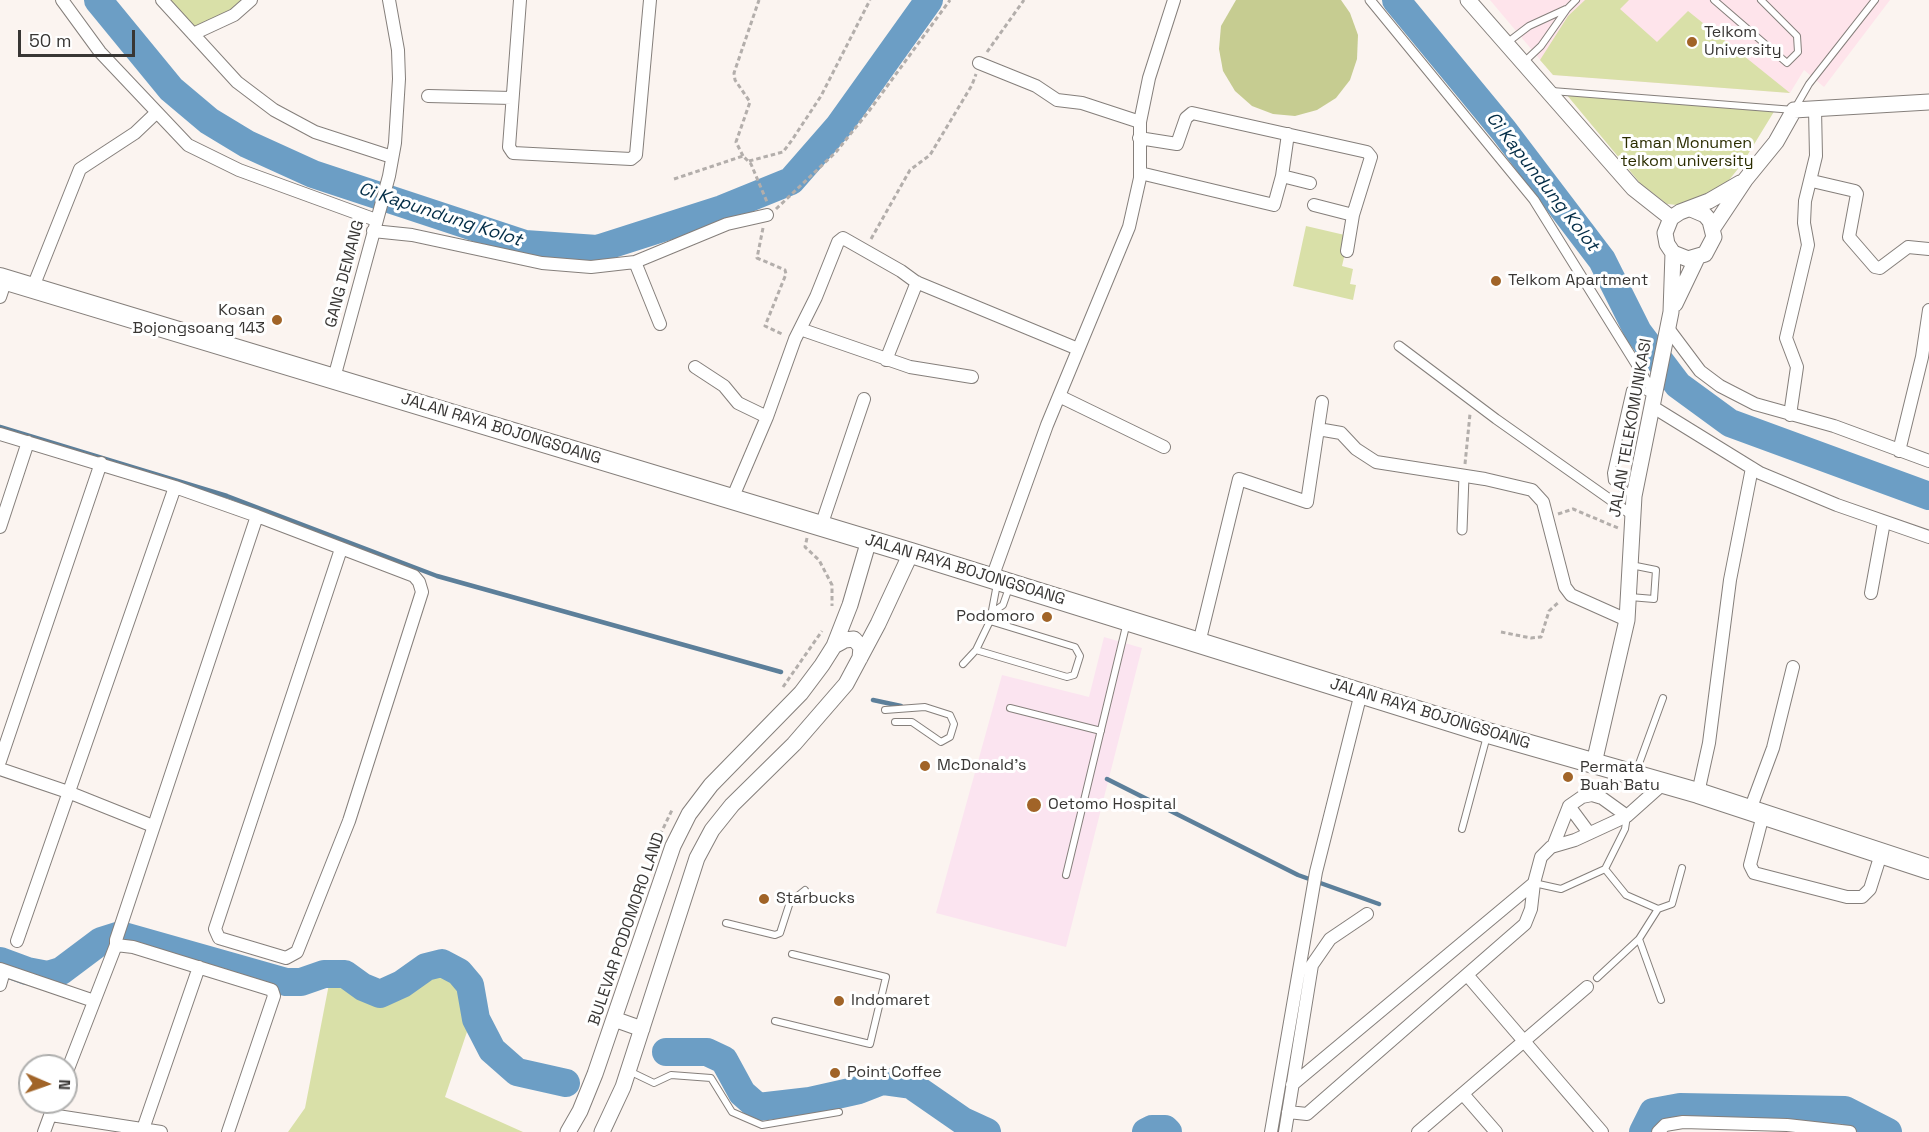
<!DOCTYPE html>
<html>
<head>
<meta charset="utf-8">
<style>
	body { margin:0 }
	#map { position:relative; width:1929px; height:1132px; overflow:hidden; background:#fbf4f0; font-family:"Space Grotesk",sans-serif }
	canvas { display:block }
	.north { position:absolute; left:18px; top:1054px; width:60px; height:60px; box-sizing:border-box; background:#fff; border:2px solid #afafae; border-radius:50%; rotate:92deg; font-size:16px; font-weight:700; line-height:24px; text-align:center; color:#383634 }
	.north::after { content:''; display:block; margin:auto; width:21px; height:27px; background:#a16428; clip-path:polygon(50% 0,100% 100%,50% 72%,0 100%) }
	.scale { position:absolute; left:18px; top:30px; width:117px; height:27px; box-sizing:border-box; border:3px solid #383634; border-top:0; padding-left:8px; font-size:18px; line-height:21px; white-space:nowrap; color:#383634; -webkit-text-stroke:4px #fff; paint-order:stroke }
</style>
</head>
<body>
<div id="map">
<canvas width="1929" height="1132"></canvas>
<div class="north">N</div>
<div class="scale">50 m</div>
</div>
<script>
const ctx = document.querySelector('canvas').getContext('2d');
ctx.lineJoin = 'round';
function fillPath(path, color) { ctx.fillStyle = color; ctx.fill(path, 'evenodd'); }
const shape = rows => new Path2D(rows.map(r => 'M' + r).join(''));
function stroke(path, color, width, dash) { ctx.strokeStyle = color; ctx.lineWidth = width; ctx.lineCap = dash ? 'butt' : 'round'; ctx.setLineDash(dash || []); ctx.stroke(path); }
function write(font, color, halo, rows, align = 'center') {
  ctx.font = font + ' "Space Grotesk",sans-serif'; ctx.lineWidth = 6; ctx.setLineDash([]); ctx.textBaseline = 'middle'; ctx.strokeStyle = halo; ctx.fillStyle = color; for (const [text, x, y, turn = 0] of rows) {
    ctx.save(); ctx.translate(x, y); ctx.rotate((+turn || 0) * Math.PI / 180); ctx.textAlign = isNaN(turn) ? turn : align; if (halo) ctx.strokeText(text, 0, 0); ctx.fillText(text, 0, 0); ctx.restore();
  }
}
fillPath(shape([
	[1490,0,1890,0,1824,87,1804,70,1790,93,1553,75]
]), '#fee4eb');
fillPath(shape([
	[1104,637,1142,648,1066,947,936,913,1002,675,1089,697]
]), '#fbe4f0');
fillPath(shape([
	[167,0,245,0,234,9,192,28],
	[1585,0,1629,0,1620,9,1657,42,1688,11,1790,93,1553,75,1540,60,1568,16],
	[1566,94,1775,110,1742,164,1720,191,1688,206,1667,204,1640,183],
	[1306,226,1349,236,1342,266,1353,269,1350,284,1356,285,1353,300,1293,286],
	[435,969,449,970,459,980,469,1001,471,1020,445,1097,523,1132,288,1132,305,1108,329,984,321,979,338,978,365,996,384,999,400,995,415,980]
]), '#d9e0a8');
fillPath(shape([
	[1236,0,1341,0,1350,13,1358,35,1357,59,1350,80,1336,98,1317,110,1295,116,1273,114,1252,106,1235,91,1223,71,1219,49,1221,26]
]), '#c6cc91');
stroke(shape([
	[0,427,227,496,437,576,781,672],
	[873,700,901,706],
	[1107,779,1298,875,1379,904]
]), '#5c7f9a', 4.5);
stroke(shape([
	[98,0,171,89,209,121,247,144,313,174,525,244,597,249,722,209,791,181,839,126,929,0],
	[1396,0,1504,131,1602,260,1638,332,1678,385,1730,423,1929,496],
	[0,961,27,971,48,975,61,971,101,941,120,935,286,982,301,982,324,974,345,974,363,987,380,994,402,984,426,967,442,963,459,972,470,985,476,1019,492,1050,517,1072,566,1083],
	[666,1052,707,1052,724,1060,742,1093,758,1107,810,1101,859,1090,882,1081,911,1085,963,1121,987,1132],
	[1146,1132,1152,1129,1165,1129,1168,1132],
	[1643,1132,1653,1112,1680,1107,1845,1110,1888,1132]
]), '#6c9ec5', 28);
const service = shape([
	[1714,0,1787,63,1798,52,1797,36,1761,0],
	[1508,42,1529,26,1566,9],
	[1523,63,1541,46,1567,9,1576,0],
	[1552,91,1794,110,1809,84,1875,0],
	[1632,495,1612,481,1611,473,1630,390,1637,387,1652,395],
	[1630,597,1654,599,1656,570,1631,565],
	[993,612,1003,605,1010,585],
	[976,650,1067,677,1074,675,1080,656,1075,647,990,621],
	[963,664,976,650,990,621,997,584],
	[1010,708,1101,731],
	[885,710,925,707,950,715,954,724,950,737,941,742,912,722,895,722],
	[1636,772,1663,698],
	[1462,829,1487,736],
	[1605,869,1626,895,1658,909,1672,904,1682,868],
	[1066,875,1127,622],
	[1534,883,1561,889,1605,869,1625,829,1627,816],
	[726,923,775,935,780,933,790,902,805,890],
	[1639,939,1661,1000],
	[1597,978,1639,939,1658,909],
	[775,1021,870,1044,886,977,792,954],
	[629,1071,654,1083,671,1075,711,1078,732,1112,762,1125,839,1112]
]);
const pedestrian = shape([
	[1370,0,1534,200,1654,393],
	[1399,346,1496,419,1632,515],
	[1462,530,1464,476]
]);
const minor = shape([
	[62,0,100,52,188,145,239,170,376,220],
	[162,0,237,82,274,110,315,132,392,157],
	[520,0,509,147,513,153,631,159,636,155,650,0],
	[193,34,234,15,251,0],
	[979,63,1036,86,1057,100,1082,103,1140,122],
	[428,96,512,98],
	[1139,138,1177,144,1186,118,1192,113,1367,152,1371,157,1353,215,1347,251],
	[1140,173,1274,205,1282,176,1288,134],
	[1282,176,1310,183],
	[1812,181,1855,191,1857,194,1849,237,1875,267,1880,268,1908,247,1929,249],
	[1314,205,1353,215],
	[373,231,412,235,542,263,591,267,635,262,727,224,767,215],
	[635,262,660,324],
	[33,287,80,169,135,133,156,113],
	[0,297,6,279],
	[1667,327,1700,371,1720,386,1755,404,1834,426,1929,461],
	[800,329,910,367,972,377],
	[886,360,917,282],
	[695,367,724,386,738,403,767,417],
	[334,378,389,176,395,143,399,79,398,50,389,0],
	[1059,396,1164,447],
	[1653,407,1760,473,1837,505,1929,537],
	[1790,415,1797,367,1786,338,1808,245,1804,223,1805,201,1816,156,1815,109],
	[1318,429,1341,433,1356,449,1376,462,1485,479,1532,490,1543,502,1565,587,1571,595,1627,620],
	[0,434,175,487,257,516,414,576,419,582,422,592,349,821,297,952,286,958,219,938,215,929,341,549],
	[1899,451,1922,357,1929,310],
	[732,499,767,417,795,339,816,297,838,242,843,238,901,271,916,282,1078,349],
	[821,526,864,399],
	[0,527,28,442],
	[992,578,1047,425,1129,227,1140,178,1140,122,1149,78,1174,0],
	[1871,593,1884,522],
	[1199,643,1239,479,1307,502,1322,402],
	[0,761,101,463],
	[0,769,68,792,153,826],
	[1698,793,1709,743,1730,580,1752,468],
	[1569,806,1589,833],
	[1750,810,1773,748,1793,667],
	[1763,815,1750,865,1754,873,1847,897,1862,897,1870,889,1881,854],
	[1554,844,1569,806,1582,797,1592,795,1602,798,1627,816],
	[17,941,175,487],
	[116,945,133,947,272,990,274,996,228,1132],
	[0,969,94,1001],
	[1468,976,1602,1132],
	[0,985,4,971],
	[66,1074,116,945,116,940,257,516],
	[1292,1085,1534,883],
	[1463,1094,1496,1132],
	[1288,1112,1307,1114,1525,924,1531,909,1534,883,1541,857,1551,847,1575,840,1627,816,1664,783],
	[51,1115,161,1132],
	[143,1129,199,967],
	[44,1132,55,1102],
	[1271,1132,1316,872,1361,693],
	[1285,1132,1312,965,1330,939,1367,914],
	[1418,1132,1587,987],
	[1658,1132,1665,1125,1683,1122,1787,1125,1850,1132]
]);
const tertiary = shape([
	[1468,0,1633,188,1671,218],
	[1691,209,1705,215,1710,221,1714,237,1705,254,1688,259,1673,253,1667,244,1665,233,1671,218,1680,212,1709,201,1740,183],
	[1713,228,1745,180,1776,142,1794,110,1929,102],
	[1675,304,1697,258],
	[834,646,845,640,854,639,861,647,860,658],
	[1594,763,1627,620,1634,496,1671,312,1673,253],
	[614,1019,642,1029],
	[568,1132,580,1111,595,1074,673,846,689,814,711,785,801,693,822,665,834,646,850,605,869,540],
	[602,1132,623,1087,697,858,712,830,732,805,794,744,846,684,878,624,911,553]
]);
const primary = shape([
	[0,278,911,553,1488,733,1698,793,1929,869]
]);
stroke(service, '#857f7b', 8);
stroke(pedestrian, '#857f7b', 11);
stroke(minor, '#857f7b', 14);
stroke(tertiary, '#857f7b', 17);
stroke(primary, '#857f7b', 22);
stroke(shape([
	[987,52,1024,0],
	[743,156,736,142,750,102,735,80,734,73,759,0],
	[749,161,783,152,792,140,821,96,870,0],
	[674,179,743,156,751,164,767,202],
	[776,209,836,152,869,111,950,0],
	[763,228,757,258,785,270,786,274,765,326,782,334],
	[871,239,910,170,930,155,972,85,976,74],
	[1465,464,1470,414],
	[1558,514,1573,509,1618,528],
	[807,538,805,547,819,560,832,585,832,606],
	[1501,632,1531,638,1541,637,1549,611,1559,602],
	[783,687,822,631],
	[623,941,650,856,672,810]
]), '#b3aeab', 3, [4.5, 3]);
stroke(service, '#fff', 6);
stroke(pedestrian, '#fff', 9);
stroke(minor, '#fff', 12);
stroke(tertiary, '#fff', 15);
stroke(primary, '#fff', 20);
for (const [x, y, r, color] of [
	[1692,42,6,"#a16428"],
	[1496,281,6,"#a16428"],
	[277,320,6,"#a16428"],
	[1047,617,6,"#a16428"],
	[925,766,6,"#a16428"],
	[1568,777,6,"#a16428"],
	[1034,805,8,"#a16428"],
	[764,899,6,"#a16428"],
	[839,1001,6,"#a16428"],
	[835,1073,6,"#a16428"]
]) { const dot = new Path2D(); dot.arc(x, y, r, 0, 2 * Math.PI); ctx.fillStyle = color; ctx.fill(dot); stroke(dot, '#fff', 2); }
write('16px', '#383634', '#fff', [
	["Telkom",1704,33],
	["University",1704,51],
	["Telkom Apartment",1508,281],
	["Kosan",265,311,"right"],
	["Bojongsoang 143",265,329,"right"],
	["Podomoro",1035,617,"right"],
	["McDonald's",937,766],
	["Permata",1580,768],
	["Buah Batu",1580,786],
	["Oetomo Hospital",1048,805],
	["Starbucks",776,899],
	["Indomaret",851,1001],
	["Point Coffee",847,1073]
], 'left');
write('16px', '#2b2d00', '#fff', [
	["Taman Monumen",1687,144],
	["telkom university",1687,162]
]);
write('16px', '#383634', '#fff', [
	["GANG DEMANG",345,274,-75],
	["JALAN TELEKOMUNIKASI",1631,428,-80],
	["JALAN RAYA BOJONGSOANG",501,429,17],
	["JALAN RAYA BOJONGSOANG",965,570,17],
	["JALAN RAYA BOJONGSOANG",1430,714,17],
	["BULEVAR PODOMORO LAND",627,929,-71]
]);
write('italic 18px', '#022c46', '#fff', [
	["Ci Kapundung Kolot",1542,182,52],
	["Ci Kapundung Kolot",440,215,18]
]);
</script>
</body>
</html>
